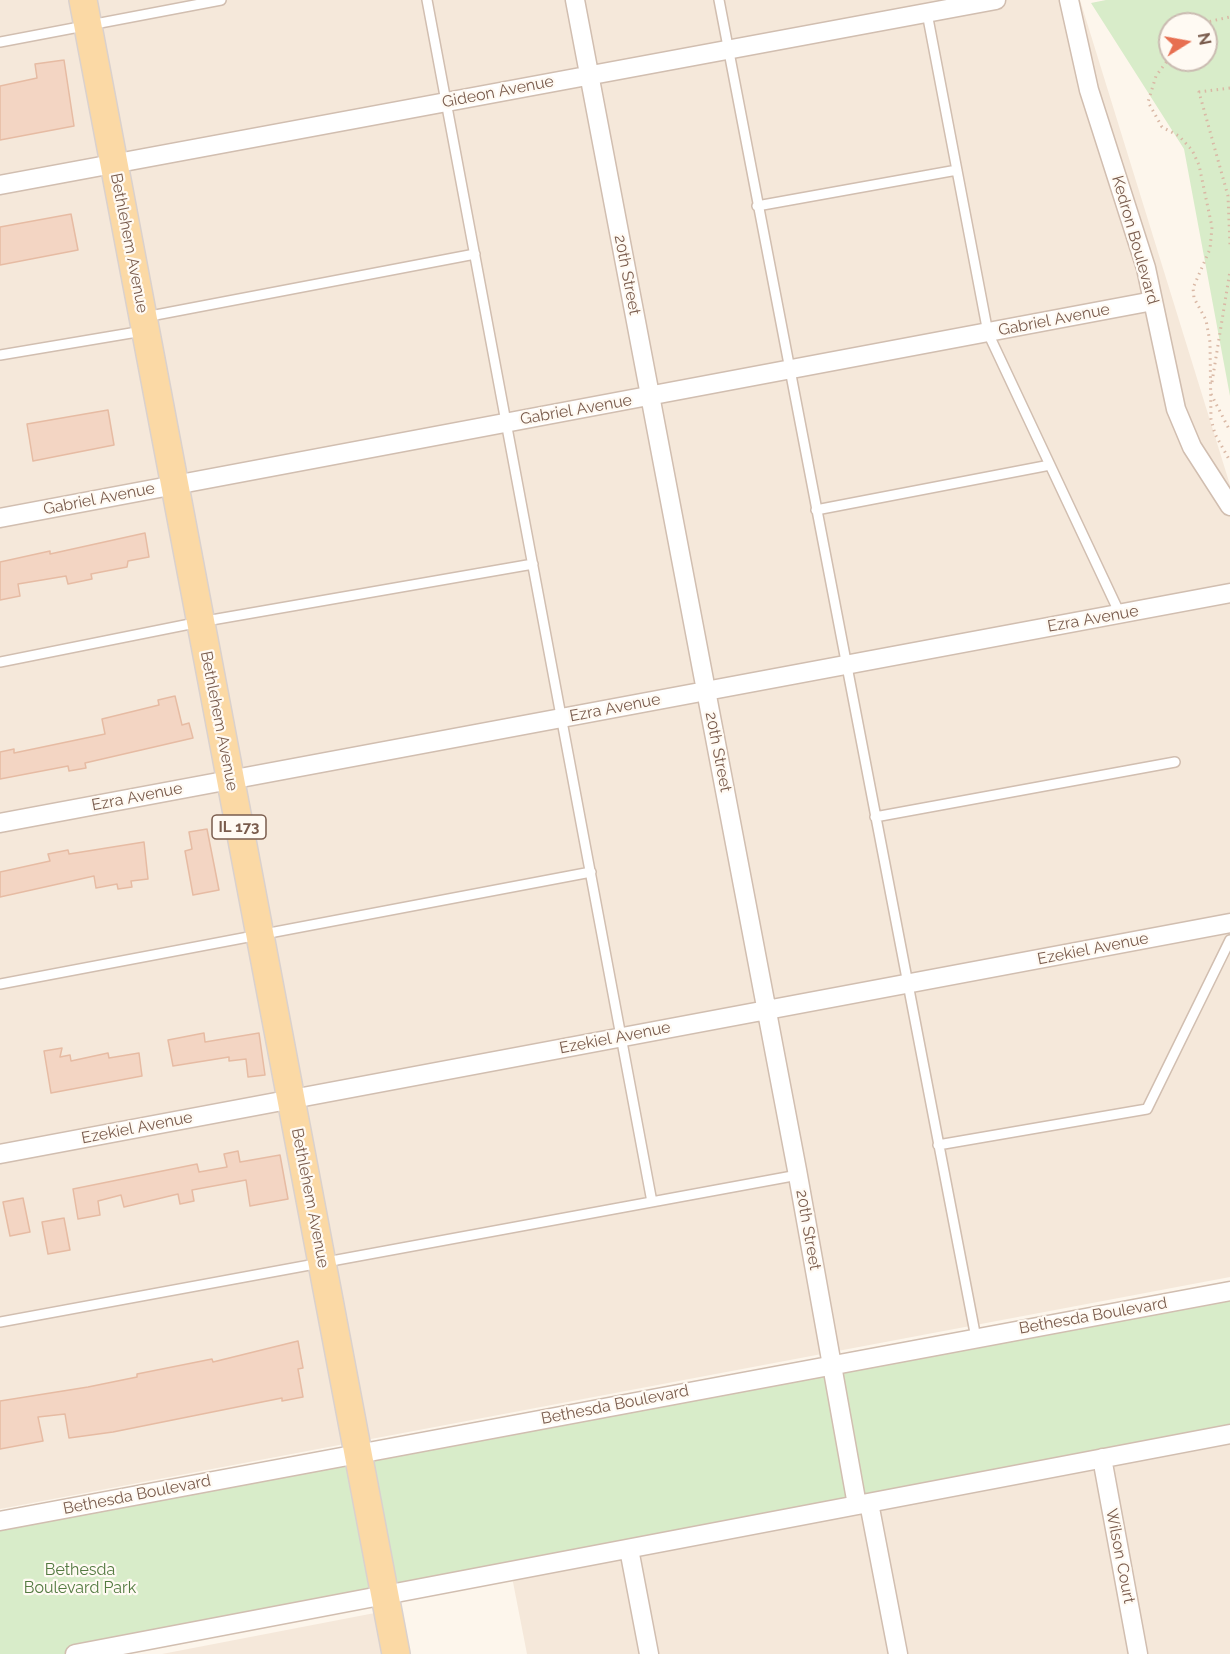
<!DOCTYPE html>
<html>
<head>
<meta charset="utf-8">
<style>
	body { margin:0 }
	#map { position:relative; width:1230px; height:1654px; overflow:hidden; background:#fdf6ec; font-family:Raleway,sans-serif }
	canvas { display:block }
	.north { position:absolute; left:1158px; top:12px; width:60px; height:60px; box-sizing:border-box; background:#fffaf3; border:2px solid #cabbb1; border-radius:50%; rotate:79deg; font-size:16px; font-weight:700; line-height:24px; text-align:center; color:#7a5c4d }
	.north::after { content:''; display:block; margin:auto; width:21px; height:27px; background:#e76f51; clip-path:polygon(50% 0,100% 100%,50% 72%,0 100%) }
</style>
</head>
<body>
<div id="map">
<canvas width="1230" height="1654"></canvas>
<div class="north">N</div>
</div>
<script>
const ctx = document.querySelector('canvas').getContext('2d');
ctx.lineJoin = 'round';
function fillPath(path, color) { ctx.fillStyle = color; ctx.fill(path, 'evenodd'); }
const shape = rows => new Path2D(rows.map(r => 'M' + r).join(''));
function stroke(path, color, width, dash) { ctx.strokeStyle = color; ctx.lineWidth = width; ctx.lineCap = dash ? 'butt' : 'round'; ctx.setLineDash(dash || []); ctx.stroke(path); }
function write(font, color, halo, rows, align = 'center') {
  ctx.font = font + ' Raleway,sans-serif'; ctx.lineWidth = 4.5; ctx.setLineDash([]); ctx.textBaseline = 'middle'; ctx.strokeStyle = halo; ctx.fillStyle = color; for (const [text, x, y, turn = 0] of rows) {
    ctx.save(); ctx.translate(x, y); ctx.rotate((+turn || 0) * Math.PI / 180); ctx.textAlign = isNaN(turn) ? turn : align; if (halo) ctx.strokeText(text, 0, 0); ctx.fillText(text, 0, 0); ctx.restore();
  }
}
fillPath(shape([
	[0,0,1080,0,1230,485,1230,1277,0,1509],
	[1230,1443,1230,1654,527,1654,512,1577],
	[380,1612,387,1654,162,1654]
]), '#f5e8da');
fillPath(shape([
	[1106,0,1230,0,1230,396,1184,149,1091,3],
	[1170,24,1206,24,1206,60,1170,60],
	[1230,1291,1230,1434,75,1654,0,1654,0,1521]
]), '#d8ecc9');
const building = shape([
	[64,60,74,126,0,140,0,86,37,78,35,64,64,60],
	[71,214,78,250,0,265,0,227,71,214],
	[108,410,114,445,33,461,27,424,108,410],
	[145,533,149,557,128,561,127,567,91,574,92,579,68,584,66,576,18,584,20,596,0,600,0,562,50,551,50,554,145,533],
	[175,696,182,725,189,723,193,738,85,763,86,768,69,771,68,766,0,779,0,752,14,749,14,753,105,734,102,719,159,705,158,700,175,696],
	[207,829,219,890,193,895,185,851,192,849,189,832,207,829],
	[144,842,148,879,131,881,132,887,118,889,117,884,96,888,94,876,0,897,0,872,50,861,48,854,68,850,69,854,144,842],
	[204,1033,205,1042,259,1033,265,1075,248,1077,246,1059,229,1061,229,1057,173,1066,168,1040,204,1033],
	[62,1048,60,1057,70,1055,71,1061,108,1053,109,1058,139,1053,142,1076,51,1093,44,1051,62,1048],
	[238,1151,240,1162,280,1155,288,1199,250,1206,246,1180,192,1190,194,1201,180,1204,178,1194,124,1207,121,1195,98,1201,100,1215,78,1219,73,1189,197,1164,199,1172,227,1167,224,1154,238,1151],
	[23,1198,30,1232,10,1236,3,1202,23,1198],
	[64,1218,70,1250,48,1254,42,1222,64,1218],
	[298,1341,303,1368,298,1369,303,1397,282,1401,282,1398,113,1432,69,1438,65,1414,38,1417,43,1441,0,1449,0,1401,88,1387,137,1377,137,1374,212,1359,213,1362,298,1341]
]);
fillPath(building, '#f3d5c3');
stroke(building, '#e6bba3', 1.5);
const lane = shape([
	[427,0,652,1202],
	[719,0,976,1338],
	[927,13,988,333,1120,614],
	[0,42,221,0],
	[757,206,957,170],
	[145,317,475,254],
	[0,355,143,331],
	[816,510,1050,465],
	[0,662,200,622,533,564],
	[875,817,1175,762],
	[0,984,591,872],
	[938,1145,1147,1109,1230,940],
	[0,1322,798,1175]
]);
const street = shape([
	[575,0,797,1170,857,1505],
	[1069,0,1089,90,1146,268,1176,409,1192,447,1230,506],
	[0,185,996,0],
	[0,518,1153,301],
	[0,823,1230,593],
	[0,1154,1230,923],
	[1102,1458,1138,1654],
	[869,1503,898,1654],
	[0,1521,1230,1291],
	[629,1549,649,1654],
	[75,1654,1230,1434]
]);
const primary = shape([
	[83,0,396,1654]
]);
stroke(lane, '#d1beb0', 12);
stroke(street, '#d1beb0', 21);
stroke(primary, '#dad1cd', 30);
stroke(shape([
	[1198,24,1230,17],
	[1170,57,1156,76,1148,102,1162,127,1179,136,1192,150,1199,165,1212,227,1210,249,1193,288,1194,298,1206,320,1210,342,1211,419,1215,434,1230,461],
	[1230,88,1199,92,1228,196,1230,245],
	[1212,382,1230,271],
	[1211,394,1230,431]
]), '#d9b8a5', 3, [1.5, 4.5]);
stroke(lane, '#fff', 9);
stroke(street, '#fff', 18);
stroke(primary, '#fbd9a5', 27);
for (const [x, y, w] of [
	[239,827,54]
]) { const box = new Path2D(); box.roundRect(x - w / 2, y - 12, w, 24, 4.5); ctx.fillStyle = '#fffaf3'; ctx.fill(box); stroke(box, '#7a5c4d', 1.5); }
write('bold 15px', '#7a5c4d', null, [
	["IL 173",239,827]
]);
write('16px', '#7a5c4d', '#fffaf3', [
	["Gideon Avenue",498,92,-11],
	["Kedron Boulevard",1135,240,74],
	["Bethlehem Avenue",129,243,79],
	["20th Street",627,275,79],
	["Gabriel Avenue",1054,320,-11],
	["Gabriel Avenue",576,410,-10],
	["Gabriel Avenue",99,499,-11],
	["Ezra Avenue",1093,619,-10],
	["Ezra Avenue",615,708,-11],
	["Bethlehem Avenue",219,721,79],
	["20th Street",718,752,79],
	["Ezra Avenue",137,797,-11],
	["Ezekiel Avenue",1093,949,-11],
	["Ezekiel Avenue",615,1038,-11],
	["Ezekiel Avenue",137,1128,-11],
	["Bethlehem Avenue",310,1198,79],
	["20th Street",808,1230,80],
	["Bethesda Boulevard",1093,1316,-10],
	["Bethesda Boulevard",615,1405,-11],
	["Bethesda Boulevard",137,1495,-11],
	["Wilson Court",1120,1556,79]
]);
write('16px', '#537a41', '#fffaf3', [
	["Bethesda",80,1570],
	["Boulevard Park",80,1588]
]);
</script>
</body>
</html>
